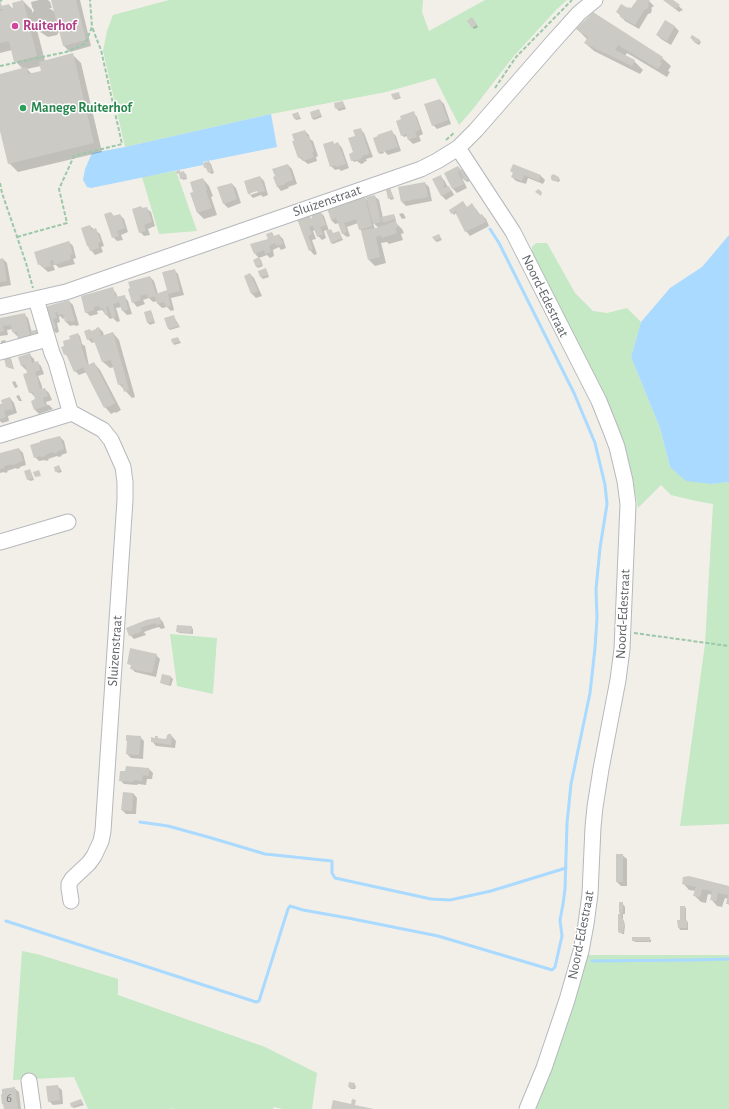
<!DOCTYPE html>
<html>
<head>
<meta charset="utf-8">
<style>
	body { margin:0 }
	canvas { display:block; background:#f1efe8 }
</style>
</head>
<body>
<canvas width="729" height="1109"></canvas>
<script>
const ctx = document.querySelector('canvas').getContext('2d');
ctx.lineJoin = 'round';
function fillPath(path, color) { ctx.fillStyle = color; ctx.fill(path, 'evenodd'); }
const shape = rows => new Path2D(rows.map(r => 'M' + r).join(''));
function stroke(path, color, width, dash) { ctx.strokeStyle = color; ctx.lineWidth = width; ctx.lineCap = dash ? 'butt' : 'round'; ctx.setLineDash(dash || []); ctx.stroke(path); }
function write(font, color, halo, rows, align = 'center') {
  ctx.font = font + ' "Alegreya Sans",sans-serif'; ctx.lineWidth = 3; ctx.setLineDash([]); ctx.textBaseline = 'middle'; ctx.strokeStyle = halo; ctx.fillStyle = color; for (const [text, x, y, turn = 0] of rows) {
    ctx.save(); ctx.translate(x, y); ctx.rotate((+turn || 0) * Math.PI / 180); ctx.textAlign = isNaN(turn) ? turn : align; if (halo) ctx.strokeText(text, 0, 0); ctx.fillText(text, 0, 0); ctx.restore();
  }
}
fillPath(shape([
	[169,0,423,0,422,12,429,31,485,0,567,0,557,9,513,57,473,109,459,125,435,78,386,92,271,114,125,147,103,51,107,31,113,15],
	[176,171,197,231,159,234,142,177],
	[536,243,547,243,575,293,593,311,607,313,627,308,641,322,631,357,660,428,670,467,711,484,729,482,729,824,680,826,705,644,713,504,696,501,671,495,661,485,638,508,632,475,615,418,595,378,531,255,532,247],
	[170,634,217,638,213,694,177,686],
	[22,951,37,954,118,979,118,995,265,1047,317,1073,312,1109,283,1109,274,1107,273,1109,173,1109,172,1108,170,1109,88,1109,74,1077,13,1080],
	[588,955,729,955,729,1109,534,1109,551,1070]
]), '#c5e8c5');
fillPath(shape([
	[271,114,277,147,203,162,203,165,91,188,87,187,83,180,85,169,92,153,125,147],
	[729,235,729,482,711,484,686,481,670,467,660,428,631,357,641,322,670,288,702,267]
]), '#aadaff');
fillPath(shape([
	[39,0,48,0,50,2,52,8,49,8,55,12,52,0,80,0,91,46,70,52,63,45,60,30,57,35,48,37,37,30,45,61,72,54,81,63,102,152,18,172,9,163,0,126,0,75,23,69,15,61,12,50,0,53,0,5,3,6,9,5,13,9,23,1,32,10,32,13,34,10,32,7,31,2],
	[41,66,42,71,32,74,27,69],
	[637,0,648,0,654,6,651,8,652,9,651,13,648,14,639,29,625,21,617,12,628,9,632,10],
	[664,0,672,0,683,10,679,12],
	[472,18,478,27,474,29,468,21],
	[665,22,675,27,679,31,671,45,661,39,657,35],
	[577,29,662,58,671,66,668,71,670,72,667,77,627,53,625,56,634,61,643,70,640,74,594,51,585,43,587,39],
	[699,40,701,42,699,45,694,42],
	[398,93,401,98,395,100,394,99],
	[440,100,444,104,451,124,437,129,433,125],
	[342,102,344,104,346,109,339,111,336,108],
	[318,110,320,112,322,117,314,120,312,118],
	[413,112,417,117,423,134,419,136,421,141,413,144,409,140,408,136,404,137,402,135],
	[298,113,301,119,296,120,295,119],
	[360,129,364,133,373,157,366,159,367,161,364,162,364,163,361,164,357,161,354,162,352,160,355,156,356,136],
	[305,131,309,135,310,139,313,141,318,156,316,157,317,161,308,164,304,161,303,161,299,157],
	[392,132,396,136,401,151,388,155,383,150,384,153,380,154,379,153],
	[338,143,342,148,349,168,341,171,339,169,335,170,331,166,334,145],
	[209,162,211,164,214,173,211,174,205,167,204,164],
	[288,165,292,169,297,184,288,187,289,188,281,191,277,186,276,177],
	[458,167,465,173,470,181,467,182,462,178,467,188,457,193,453,189],
	[178,172,181,173,184,173,186,174,187,179,183,180],
	[513,173,541,176,545,180,543,184,528,178,526,184,516,181,512,177],
	[440,176,444,180,448,187,452,191,454,195,446,200,442,196,434,179],
	[260,177,264,181,268,195,263,197,261,195,253,198,249,194,245,182],
	[262,189,262,191,250,195,250,193],
	[559,178,560,180,559,182,554,181],
	[203,179,209,186,213,196,211,197,217,215,204,219,198,213,194,193],
	[425,183,429,187,432,201,406,206,402,202],
	[232,184,236,188,241,203,228,208,224,204,219,188],
	[390,189,391,191,394,199,391,200,389,198],
	[374,196,379,200,383,218,394,215,395,217,396,221,395,222,402,229,404,233,401,234,403,240,389,244,387,242,381,243,386,263,375,266,369,260,362,232,360,229,358,223,347,227,350,236,347,237,342,233,339,223,335,224,331,220,364,197,368,201],
	[373,223,379,228,375,229],
	[472,205,476,209,481,216,482,215,486,219,489,226,470,236,466,231,456,213,454,215,450,210,467,208],
	[141,207,143,209,146,208,151,212,155,226,148,229,150,235,144,236,140,232],
	[320,212,324,216,329,231,331,230,333,234,339,232,343,240,333,244,331,243,327,230,324,231,326,238,322,240,318,236,315,230,313,231,316,239,312,240,317,254,314,255,310,250,298,220,309,216,315,222],
	[111,213,115,217,120,215,124,219,128,232,121,235,123,240,117,241,113,237],
	[403,213,406,218,402,219,399,214],
	[90,226,100,234,104,246,101,247,103,252,95,255,91,250],
	[272,234,275,237,279,235,283,239,286,248,281,250,279,247,273,250,274,256,270,258,267,255,259,258,255,254,269,239],
	[440,237,442,240,437,242,435,241],
	[69,242,73,246,76,258,73,259,75,264,59,268,56,265,53,265,55,270,48,272,39,264],
	[259,258,261,260,263,266,258,268,256,266],
	[3,259,7,263,11,285,0,287,0,260],
	[265,269,267,271,269,277,263,279,261,277],
	[174,270,178,274,184,295,171,298,174,310,171,311,167,307,162,308,158,304,157,301,153,302,149,298,143,300,145,304,137,307,133,302,150,277,154,281,158,294,168,291],
	[250,274,254,278,262,296,256,298,252,294,245,276],
	[112,288,116,293,118,298,124,296,128,301,132,314,127,315,123,311,122,307,116,308,120,321,117,322,113,318,110,319,102,310,97,311,98,314,90,316,86,312],
	[69,301,73,305,79,325,76,326,74,325,70,326,66,322,65,318,63,319,60,316,59,317,60,322,57,323,59,332,56,333,52,329,45,308],
	[150,311,152,313,155,323,150,325,148,323,145,312],
	[24,314,28,318,34,340,17,336,13,332,13,329,7,330,8,335,0,336,0,319],
	[174,317,180,327,170,330,168,328],
	[99,328,103,332,104,336,113,333,119,340,135,397,132,398,119,384,114,367,110,368,103,362,96,343,95,342,92,343,88,339],
	[78,334,80,336,82,344,85,346,89,366,94,363,100,370,121,410,116,413,115,412,111,414,105,407,87,372,79,375,75,371,68,357,65,354],
	[178,338,181,343,174,345,173,343],
	[5,340,6,342,7,345,3,345,1,344,1,341],
	[30,355,34,359,35,363,37,362,41,366,44,374,38,376,42,386,42,390,45,389,49,393,52,400,46,402,47,405,49,405,53,409,39,414,35,410,36,400,35,396,34,396,30,392,27,370,26,370,22,366,19,358],
	[9,357,11,359,14,369,9,368,7,366],
	[15,381,18,387,15,388,12,382],
	[19,395,22,401,19,401,16,396],
	[10,398,14,403,17,413,8,416,9,421,2,423,0,421,0,406,3,405],
	[60,437,64,441,67,453,61,455,62,456,59,457,57,456,48,459,49,460,46,461,45,460,39,461,35,457],
	[19,449,23,453,26,465,20,467,20,468,17,469,16,468,7,471,8,472,5,473,4,472,0,473,0,455],
	[59,466,62,472,58,473,56,471],
	[29,470,31,472,34,480,30,481,28,479],
	[159,618,163,622,165,628,161,629,159,627,152,629,144,632,146,635,134,639,130,635,146,621],
	[191,627,193,629,193,634,179,633,177,631],
	[156,655,160,659,156,677,135,672,131,668,132,666,128,663],
	[171,677,173,679,171,686,163,684,161,682],
	[171,735,176,741,175,748,156,746,152,741,157,737,159,739,167,740],
	[140,737,144,741,143,759,131,758,127,754],
	[149,769,153,773,152,779,147,779,146,785,138,784,137,785,124,784,120,780],
	[133,793,137,798,136,814,126,814,122,810],
	[622,855,627,859,627,886,621,886,617,882],
	[683,883,729,887,729,905,727,903,728,899,725,898,722,907,717,906,711,899,712,895,708,894,706,903,701,902,695,896,696,891,689,890],
	[620,903,622,903,625,907,625,914,623,914,623,920,624,921,625,926,624,934,622,934,620,932],
	[684,907,686,908,686,921,688,922,688,930,680,930,679,928,678,921,681,921],
	[649,938,651,940,651,942,635,942,633,940],
	[354,1084,356,1086,355,1089,351,1089,349,1087],
	[57,1086,62,1090,63,1104,53,1105,49,1101],
	[14,1088,19,1092,21,1109,5,1109],
	[81,1100,84,1105,74,1108,72,1107]
]), '#0003');
stroke(shape([
	[140,822,168,826,208,837,265,854,332,861,332,873,335,878,431,899,450,900,491,891,566,868],
	[6,921,256,1002,259,1001,288,909,290,906,303,910,348,918,438,936,549,969,552,970,555,967,562,936,560,920,563,904,565,889,567,823,571,784,590,693,595,648,597,618,596,589,600,548,607,504,605,485,595,443,574,393,499,243,490,229],
	[592,961,692,960,729,959]
]), '#aadaff', 3);
fillPath(shape([
	[23,0,37,56,14,62,9,41,0,43,0,11,3,10,3,9,0,9,0,1,2,6,9,4,10,9,13,8,12,3],
	[51,0,76,0,86,40,63,46],
	[637,0,649,0,650,1,648,4,649,5,647,9,644,10,635,25,620,17,621,15,616,12,621,4,628,8,628,7,631,8],
	[663,0,673,0,680,5,675,9],
	[593,12,663,57,660,62,662,63,658,69,618,45,615,50,635,60,632,66,584,43,588,37,576,29],
	[472,17,477,25,472,28,467,21],
	[665,20,675,26,667,41,656,35],
	[692,35,700,40,697,44,692,40,692,39,690,38],
	[73,53,94,143,8,164,0,131,0,74,26,67,28,74,41,71,39,62],
	[399,92,400,97,393,99,391,94],
	[440,99,448,120,432,126,424,104],
	[343,101,344,107,337,109,336,108,335,109,334,103],
	[319,109,321,115,312,119,310,112],
	[414,111,420,130,415,132,417,137,408,140,406,134,401,136,396,121,401,119,400,116],
	[298,112,300,117,294,119,292,114],
	[361,128,369,153,368,155,363,155,364,156,361,158,361,159,351,161,349,154,353,152,348,138,355,136,353,130],
	[305,130,307,136,309,136,314,152,312,153,314,157,303,161,302,157,298,158,292,141,294,141,292,134],
	[392,130,398,147,378,153,373,138,378,136,377,135],
	[333,141,334,144,338,142,346,164,336,167,335,165,330,167,323,144],
	[209,161,212,171,208,173,206,167,204,168,203,163],
	[288,164,293,180,285,183,285,184,277,187,273,177,275,176,272,169],
	[513,164,541,175,539,181,524,175,522,181,511,177,513,173,510,171],
	[458,166,461,171,458,172,464,184,452,189,444,173],
	[180,170,180,172,184,171,186,178,180,179,179,173,177,174,176,171],
	[463,170,469,179,465,181,460,171],
	[553,174,559,177,558,181,553,181,551,179,551,176],
	[441,175,445,185,443,186,444,188,449,186,451,191,441,196,432,179],
	[260,176,265,191,258,193,257,191,248,194,244,181],
	[203,178,207,190,206,191,212,208,197,213,190,193,193,192,190,182],
	[425,182,428,197,401,202,398,187],
	[232,183,237,199,223,204,217,187],
	[390,188,393,197,388,199,386,190],
	[538,189,542,192,541,196,535,192],
	[375,195,381,222,373,224,366,197],
	[365,196,372,226,359,230,356,219,344,223,347,232,342,234,336,218,331,220,327,208],
	[463,201,467,207,472,203,479,215,482,214,486,222,465,232,456,214,457,213,456,211,451,214,449,210],
	[141,206,142,208,147,207,152,222,144,225,146,231,139,233,132,209],
	[320,211,326,225,320,227,323,234,317,237,313,226,309,227,312,234,308,236,313,249,309,251,297,219,309,215,311,219,312,219,311,214],
	[111,212,113,216,120,214,125,228,117,231,119,236,112,238,104,214],
	[394,214,395,219,383,223,381,217],
	[396,221,398,227,395,228,397,233,382,238,381,235,376,237,380,257,368,260,361,231,373,228,373,229],
	[90,225,92,230,96,228,101,242,98,243,99,248,90,251,88,246,87,246,81,228],
	[331,229,333,233,339,231,342,238,331,243,326,231],
	[272,232,274,236,279,234,283,244,276,246,275,243,269,246,271,252,265,254,264,250,254,254,250,244,268,239,266,234],
	[439,234,441,238,435,241,432,237],
	[69,241,73,254,70,255,71,259,54,265,53,260,50,261,51,266,43,268,41,264,38,265,34,252],
	[259,257,262,265,256,267,253,260],
	[3,258,7,281,0,282,0,259],
	[266,268,268,275,260,277,258,271],
	[175,269,180,291,168,294,171,306,166,307,164,302,157,304,155,296,148,298,147,294,140,296,141,300,132,303,128,289,130,288,128,282,150,276,156,294,167,290,162,272],
	[250,273,258,291,251,294,244,276],
	[113,287,116,297,125,295,128,310,122,311,119,302,113,304,116,317,112,318,108,306,106,307,108,314,105,315,103,308,100,309,99,306,94,307,94,310,85,313,81,296],
	[69,300,75,321,71,322,70,321,65,322,63,314,58,315,57,312,55,313,57,318,53,319,56,328,51,330,44,307],
	[151,310,154,321,147,323,144,312],
	[25,313,30,336,18,340,17,332,12,332,11,325,3,326,4,331,0,332,0,318],
	[174,315,177,324,178,323,179,326,168,329,164,318],
	[99,327,101,336,113,332,129,390,124,392,122,384,118,385,111,360,102,362,94,341,93,342,92,338,87,340,84,331,90,329,91,331,96,329,96,328],
	[40,329,41,333,32,336,31,331],
	[78,333,85,359,88,365,94,362,115,403,109,407,108,406,104,408,83,367,74,372,66,354,64,355,61,347,64,346,63,341,70,339,69,336],
	[178,337,179,342,172,343,171,339],
	[30,353,31,355,30,356,32,363,38,361,40,370,35,372,39,382,38,382,40,389,45,388,48,396,43,398,45,405,46,404,46,406,34,410,31,401,35,399,33,392,29,393,23,374,27,373,25,365,21,366,18,357],
	[9,356,13,368,6,367,4,358],
	[10,397,13,410,12,411,11,409,4,411,6,417,0,419,0,404,2,404,1,400],
	[60,436,64,449,58,451,58,452,54,454,53,452,45,455,46,456,41,457,40,456,34,458,30,445,40,442,40,441],
	[19,448,23,461,17,463,17,464,12,465,12,464,4,466,4,468,0,469,0,453],
	[59,465,61,470,55,472,54,467],
	[30,469,33,478,27,480,24,471],
	[39,470,41,476,35,477,33,472],
	[160,617,161,624,156,625,156,623,148,625,141,628,142,631,129,636,126,628,146,620],
	[177,625,192,626,191,633,176,632],
	[130,648,157,654,152,673,130,669,131,665,127,664],
	[162,674,171,676,169,685,160,683],
	[168,734,171,734,171,736,172,736,171,745,151,742,151,737,155,738,155,736,158,736,157,738,166,739,167,735,168,735],
	[126,735,141,736,139,755,126,754,127,741,126,741],
	[126,766,149,768,149,776,143,775,142,781,134,780,133,782,119,781,120,771,125,771],
	[123,792,133,793,132,811,121,810],
	[616,854,623,854,623,882,616,882],
	[689,876,729,886,729,904,726,904,728,895,718,893,716,901,710,900,712,891,702,889,700,897,693,896,696,887,682,884,683,877],
	[619,902,623,902,623,913,619,913],
	[680,906,685,906,685,920,687,920,687,928,678,928,677,920,680,920],
	[618,914,622,914,621,918,623,918,624,925,623,933,619,933,618,931],
	[632,937,650,937,650,941,632,941],
	[349,1082,355,1083,354,1088,348,1087],
	[58,1085,60,1100,48,1102,46,1086],
	[15,1087,18,1109,4,1109,3,1104,2,1104,1,1095,2,1094,2,1089],
	[81,1099,83,1103,71,1107,70,1103],
	[352,1099,356,1100,355,1105,374,1109,331,1109,333,1100,351,1104]
]), '#cccac5');
const minor = shape([
	[458,148,513,232,599,401,611,431,617,447,625,481,628,504,622,649,618,680,601,769,595,807,593,827,590,894,586,924,581,951,567,1000,544,1068,527,1109],
	[36,299,52,353,56,362,70,411,72,413],
	[0,307,66,292,421,169,437,161,458,148,476,130,552,43,579,13,595,0],
	[0,352,47,339],
	[0,435,72,413],
	[0,542,68,522],
	[71,901,69,888,69,884,72,879,89,863,94,856,101,841,103,831,125,500,125,482,123,467,111,440,103,430,72,413],
	[29,1081,33,1109]
]);
stroke(minor, '#b5b8bc', 17);
stroke(shape([
	[0,1,2,0],
	[0,66,66,52,85,44,92,27,90,0],
	[495,88,516,57,572,0],
	[446,140,455,132],
	[0,183,2,193,26,263,33,288],
	[17,237,67,223,59,189,74,156,122,144,101,50,92,27],
	[634,633,729,646]
]), '#9cc7a9', 2, [4, 2]);
stroke(minor, '#fff', 15);
for (const [x, y, r, color] of [
	[15,26,4,"#d1479c"],
	[23,108,4,"#2e9e5b"]
]) { const dot = new Path2D(); dot.arc(x, y, r, 0, 2 * Math.PI); ctx.fillStyle = color; ctx.fill(dot); stroke(dot, '#fff', 1.5); }
write('12px', '#7a7d7f', null, [
	["6",9,1098]
]);
write('bold 14px', '#b23c85', '#fff', [
	["Ruiterhof",23,26]
], 'left');
write('bold 14px', '#27864d', '#fff', [
	["Manege Ruiterhof",31,108]
], 'left');
write('14px', '#5f6368', '#fff', [
	["Sluizenstraat",327,201,-19],
	["Noord-Edestraat",545,296,64],
	["Noord-Edestraat",623,614,-87],
	["Sluizenstraat",115,651,-86],
	["Noord-Edestraat",581,935,-79]
]);
</script>
</body>
</html>
